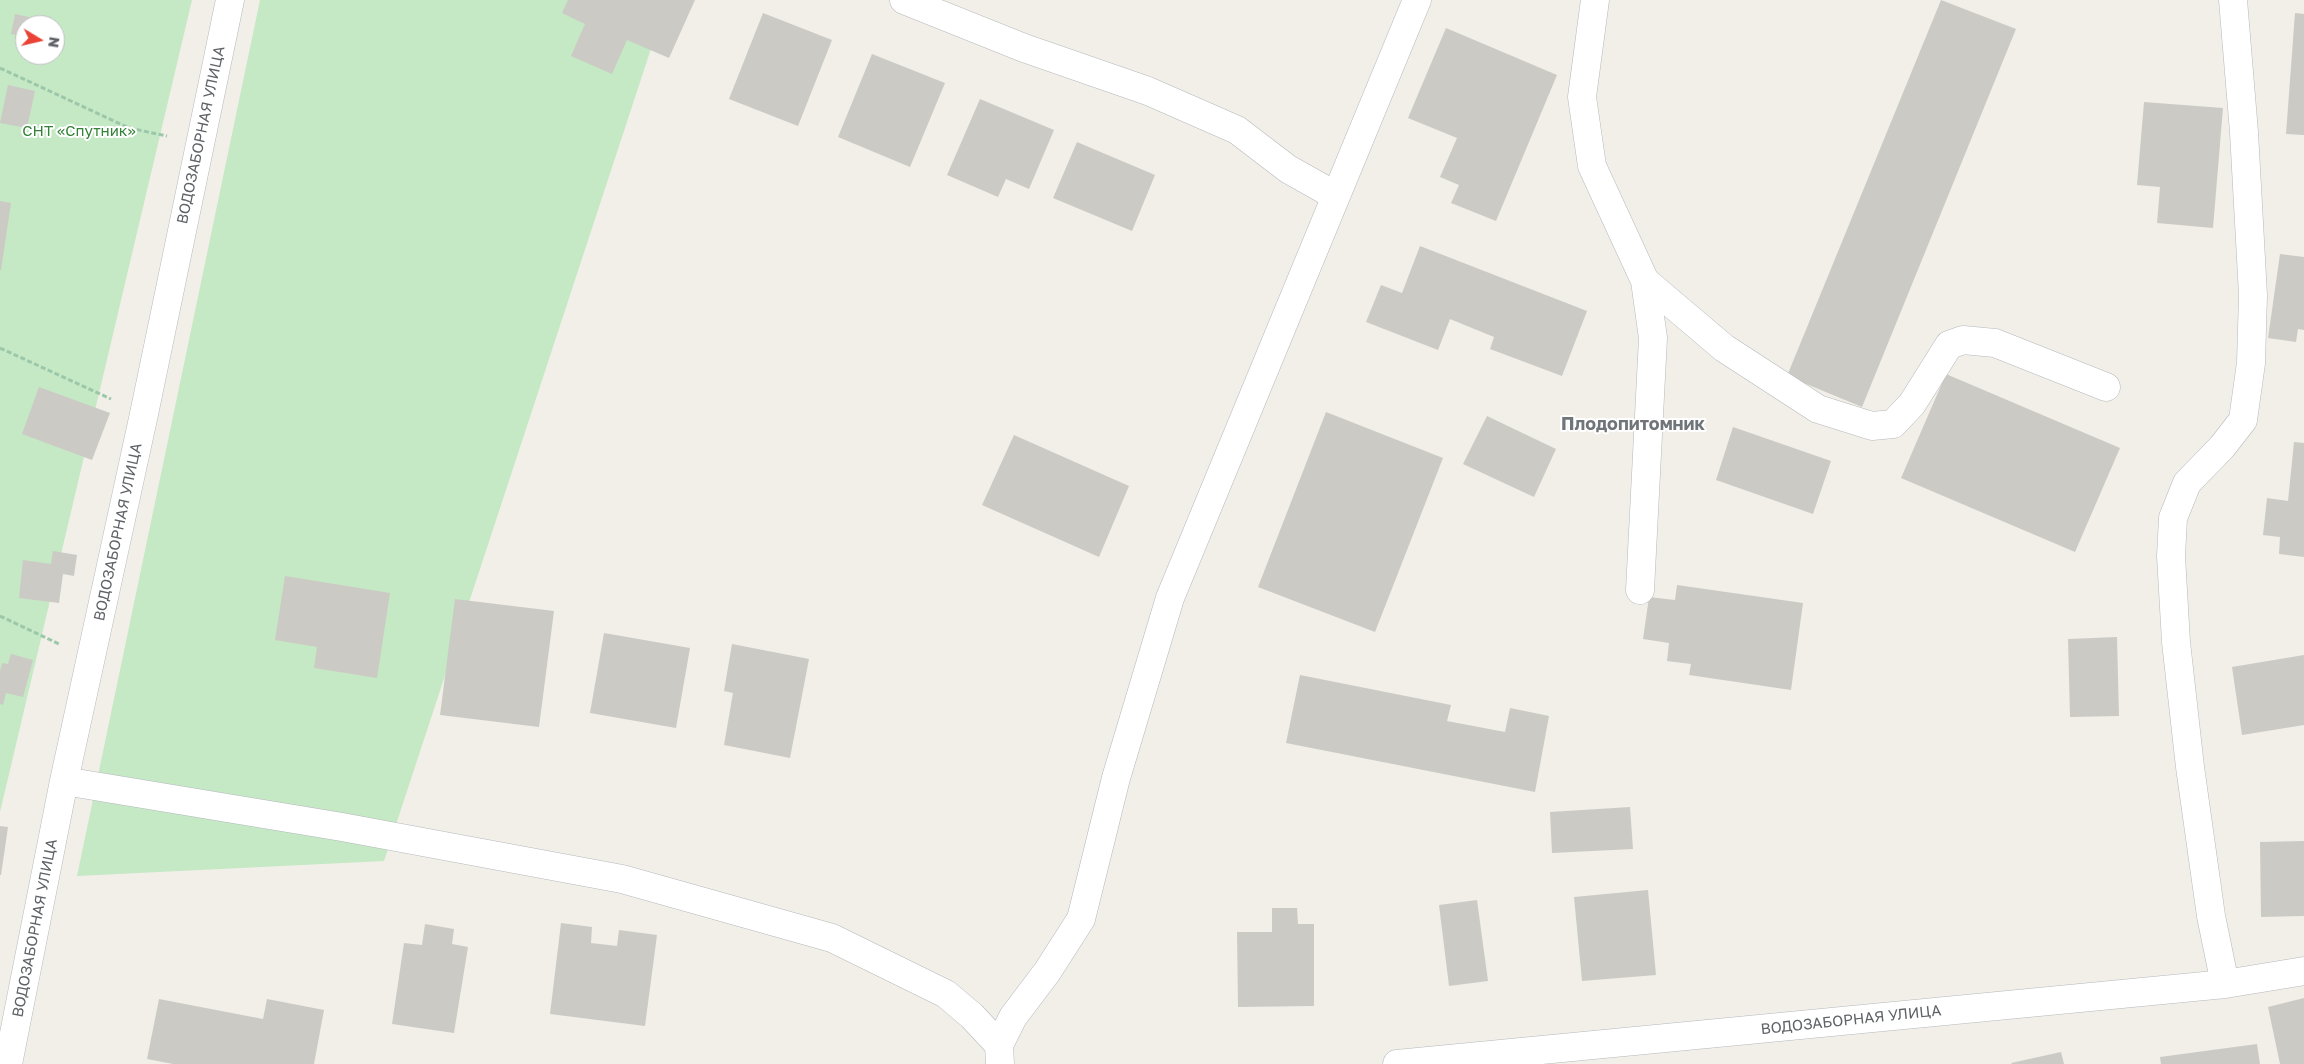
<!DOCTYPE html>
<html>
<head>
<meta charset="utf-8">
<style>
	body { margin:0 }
	#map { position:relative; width:2304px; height:1064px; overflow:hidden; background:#f1efe8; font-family:"Golos Text",sans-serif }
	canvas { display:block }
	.north { position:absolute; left:15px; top:15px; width:50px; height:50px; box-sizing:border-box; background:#fff; border:1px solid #bfc1c3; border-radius:50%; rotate:99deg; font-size:14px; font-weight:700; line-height:20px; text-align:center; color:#5f6368 }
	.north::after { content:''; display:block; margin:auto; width:18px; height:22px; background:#ea4335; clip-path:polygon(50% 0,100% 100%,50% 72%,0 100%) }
</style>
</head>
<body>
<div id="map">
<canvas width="2304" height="1064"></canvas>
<div class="north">N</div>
</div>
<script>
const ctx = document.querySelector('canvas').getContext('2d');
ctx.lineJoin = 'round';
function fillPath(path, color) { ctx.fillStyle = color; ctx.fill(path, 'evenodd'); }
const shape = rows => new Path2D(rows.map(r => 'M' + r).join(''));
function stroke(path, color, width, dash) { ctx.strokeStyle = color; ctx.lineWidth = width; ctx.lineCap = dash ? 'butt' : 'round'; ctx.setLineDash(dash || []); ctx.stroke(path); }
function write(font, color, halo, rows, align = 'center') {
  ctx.font = font + ' "Golos Text",sans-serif'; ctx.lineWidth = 4; ctx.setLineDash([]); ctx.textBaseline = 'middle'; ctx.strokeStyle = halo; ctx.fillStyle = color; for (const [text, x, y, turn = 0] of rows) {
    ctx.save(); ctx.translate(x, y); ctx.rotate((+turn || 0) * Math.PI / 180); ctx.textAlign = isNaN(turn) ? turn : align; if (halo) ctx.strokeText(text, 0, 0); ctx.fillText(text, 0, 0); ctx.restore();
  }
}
fillPath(shape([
	[0,0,192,0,0,812],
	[25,25,55,25,55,55,25,55],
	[260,0,667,0,384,861,77,876]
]), '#c5e8c5');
fillPath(shape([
	[568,0,695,0,669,58,627,40,612,74,571,56,585,24,562,13],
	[1941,0,2016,29,1862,407,1787,376],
	[763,13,832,40,798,126,729,99],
	[2295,13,2304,14,2304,135,2286,134],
	[15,14,51,22,50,25,25,25,25,54,20,53,23,36,11,34],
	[1446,28,1557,75,1496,221,1451,203,1459,185,1440,177,1457,138,1408,118],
	[872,54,945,83,910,167,838,137],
	[8,85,35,91,27,128,0,123],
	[980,99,1054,130,1029,189,1006,179,998,197,947,175],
	[2144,102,2223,108,2213,228,2157,223,2160,187,2137,185],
	[1077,142,1155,175,1132,231,1053,198],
	[0,201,11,203,1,270,0,270],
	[1420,246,1587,311,1562,376,1490,349,1494,337,1450,319,1438,350,1366,322,1381,285,1402,293],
	[2280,254,2304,257,2304,330,2298,329,2296,342,2268,338],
	[1946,374,2120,448,2075,552,1901,478],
	[39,387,110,413,92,460,22,434],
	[1326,412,1443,458,1375,632,1258,587],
	[1487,416,1556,449,1534,497,1463,464],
	[1733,427,1831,461,1813,514,1716,480],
	[1014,435,1129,486,1099,557,982,505],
	[2294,442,2304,443,2304,557,2279,554,2280,537,2263,535,2267,498,2288,501],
	[53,551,77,555,74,576,63,574,59,603,19,598,23,560,51,564],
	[285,576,390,593,377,678,314,668,317,647,275,640],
	[1677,585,1803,603,1791,690,1689,675,1691,664,1667,661,1669,643,1643,639,1649,597,1675,600],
	[455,599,554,611,539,727,440,715],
	[604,633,690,648,676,728,590,713],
	[2117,637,2119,716,2070,717,2068,639],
	[732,644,809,659,790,758,724,745,733,693,724,691],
	[11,654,33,660,23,697,6,693,3,705,0,704,0,671,2,663,8,664],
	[2304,655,2304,725,2242,735,2232,667],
	[1300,675,1451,705,1447,721,1505,732,1510,708,1549,716,1535,792,1286,743],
	[1630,807,1633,849,1552,853,1550,812],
	[0,826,8,827,1,875,0,875],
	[2304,841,2304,916,2261,917,2260,842],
	[1648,890,1656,975,1582,981,1574,897],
	[1477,900,1488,981,1449,986,1439,905],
	[1272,908,1297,908,1298,924,1314,924,1314,1006,1238,1007,1237,932,1272,932],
	[561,923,592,927,591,943,617,946,619,930,657,935,645,1026,550,1014],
	[425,924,454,929,452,944,468,947,454,1033,392,1024,404,943,422,945],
	[2304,998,2304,1064,2280,1064,2268,1007],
	[159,999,263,1019,267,999,324,1010,314,1064,173,1064,147,1059],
	[2257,1044,2260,1064,2161,1064,2160,1057],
	[2061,1052,2064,1064,2012,1064,2011,1063]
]), '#cccac5');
const minor = shape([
	[904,0,1024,48,1148,91,1237,130,1288,169,1336,196],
	[1595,0,1582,97,1592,166,1645,281,1653,338,1640,590],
	[1645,281,1724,348,1818,409,1872,426,1893,424,1912,404,1949,345,1963,340,1995,343,2106,387],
	[64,781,342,827,622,879,832,938,946,994,972,1016,999,1045],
	[2225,984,2211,916,2190,767,2176,642,2171,556,2173,518,2187,483,2222,447,2243,420,2251,363,2253,295,2244,132,2233,0],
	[8,1064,64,781,144,414,230,0],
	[1000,1064,999,1045,1013,1017,1047,972,1081,919,1116,778,1170,598,1417,0],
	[1397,1064,2225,984,2304,971]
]);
stroke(minor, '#b5b8bc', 29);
stroke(shape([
	[0,68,129,128,167,136],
	[0,348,111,399],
	[0,616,59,644]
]), '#9cc7a9', 3, [5, 2.5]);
stroke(minor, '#fff', 28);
write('15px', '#348238', '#fff', [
	["СНТ «Спутник»",79,131]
]);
write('15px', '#5f6368', '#fff', [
	["ВОДОЗАБОРНАЯ УЛИЦА",201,135,-78],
	["ВОДОЗАБОРНАЯ УЛИЦА",118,532,-78],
	["ВОДОЗАБОРНАЯ УЛИЦА",35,928,-79],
	["ВОДОЗАБОРНАЯ УЛИЦА",1851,1020,-6]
]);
write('bold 18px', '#70757a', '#fff', [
	["Плодопитомник",1633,424]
]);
</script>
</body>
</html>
